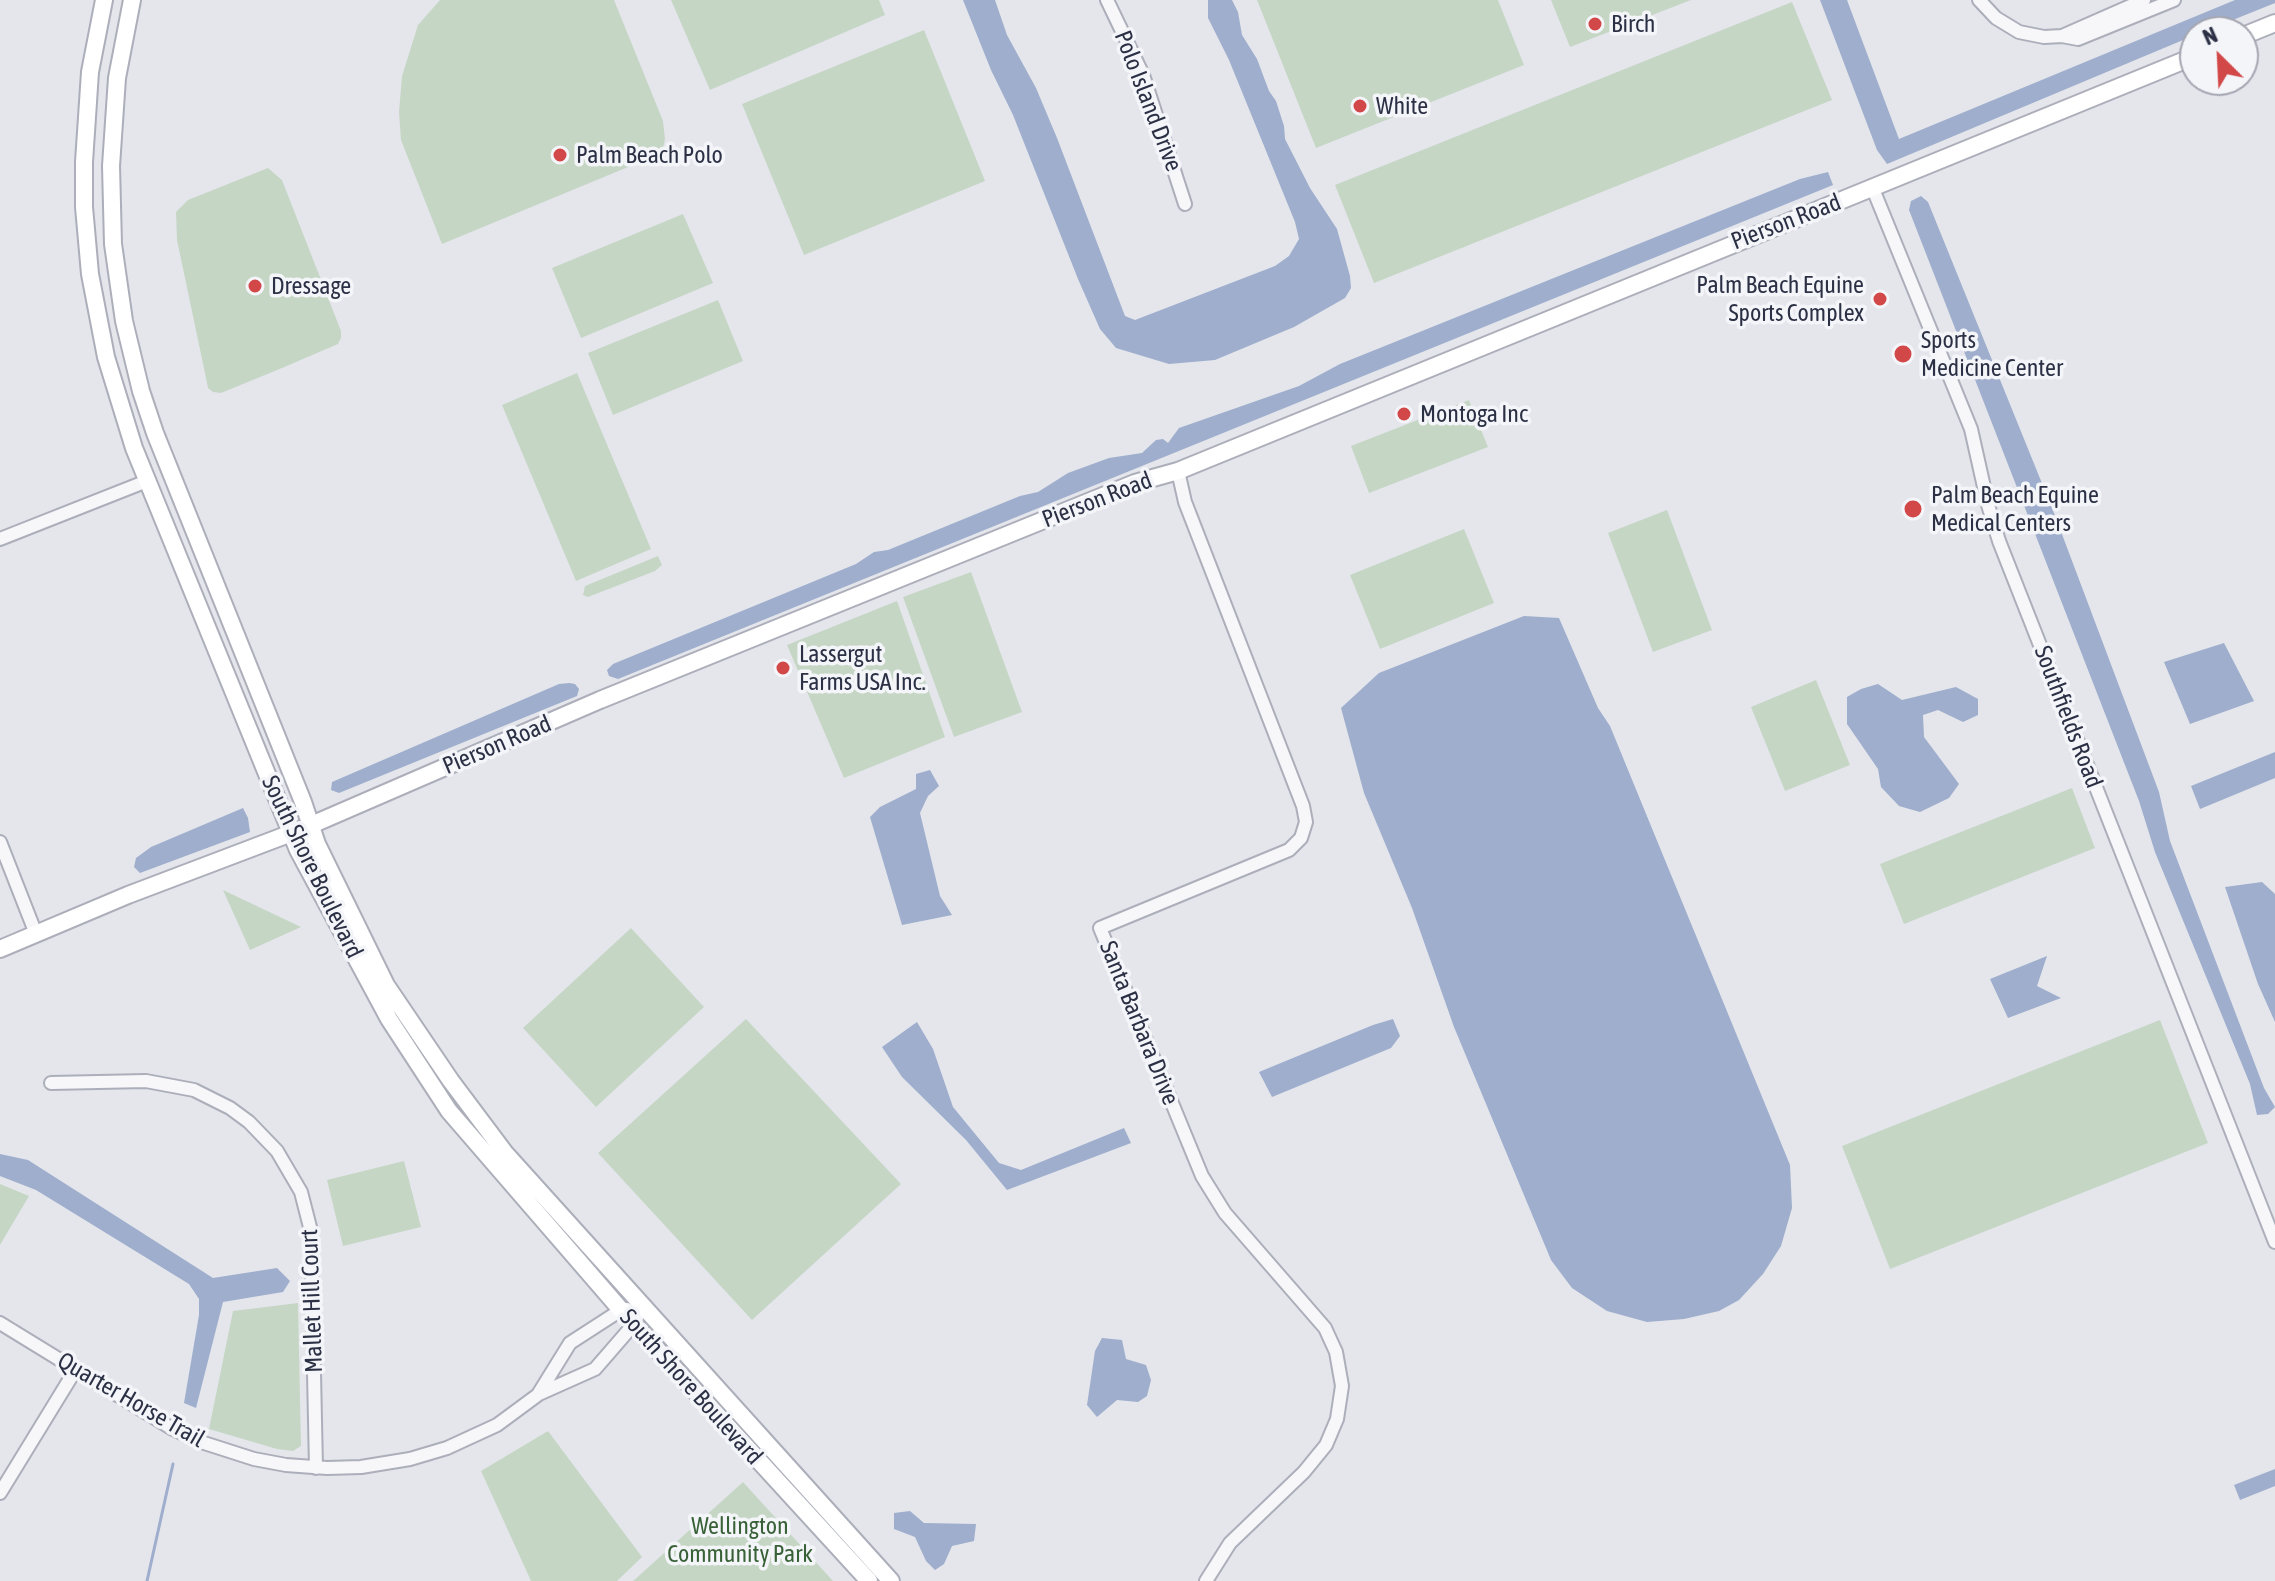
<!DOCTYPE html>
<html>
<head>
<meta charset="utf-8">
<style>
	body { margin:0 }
	#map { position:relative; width:2275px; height:1581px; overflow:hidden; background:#e4e6ec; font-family:"Asap Condensed",sans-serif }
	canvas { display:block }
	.north { position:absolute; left:2179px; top:16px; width:80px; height:80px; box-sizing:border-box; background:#f4f5f9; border:2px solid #a4a6b1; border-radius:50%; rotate:336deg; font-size:22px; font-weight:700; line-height:32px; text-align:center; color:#2b3045 }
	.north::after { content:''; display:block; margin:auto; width:28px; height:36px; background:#d24748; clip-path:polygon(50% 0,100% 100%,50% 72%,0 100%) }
</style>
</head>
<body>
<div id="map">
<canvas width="2275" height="1581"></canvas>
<div class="north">N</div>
</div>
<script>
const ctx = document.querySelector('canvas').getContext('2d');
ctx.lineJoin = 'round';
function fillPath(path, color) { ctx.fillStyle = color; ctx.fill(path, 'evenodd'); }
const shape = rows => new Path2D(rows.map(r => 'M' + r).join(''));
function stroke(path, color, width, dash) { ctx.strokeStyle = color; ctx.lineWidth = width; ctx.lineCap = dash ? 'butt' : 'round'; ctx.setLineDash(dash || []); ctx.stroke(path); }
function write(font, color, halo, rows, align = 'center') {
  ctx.font = font + ' "Asap Condensed",sans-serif'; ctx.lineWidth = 7; ctx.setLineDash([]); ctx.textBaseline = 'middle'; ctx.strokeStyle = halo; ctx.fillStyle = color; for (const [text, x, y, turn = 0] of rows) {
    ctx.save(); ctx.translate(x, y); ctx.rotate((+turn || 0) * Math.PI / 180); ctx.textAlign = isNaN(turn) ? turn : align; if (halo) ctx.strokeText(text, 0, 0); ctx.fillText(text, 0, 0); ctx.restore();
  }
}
fillPath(shape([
	[440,0,614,0,663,121,665,139,662,153,442,244,401,140,399,112,402,76,418,25],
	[671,0,879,0,885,15,710,90],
	[1257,0,1498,0,1524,65,1316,148],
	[1551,0,1691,0,1570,47],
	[1792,2,1832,100,1374,283,1335,185],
	[924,30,985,181,804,255,742,104],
	[268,168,282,180,341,331,341,338,338,344,282,368,221,393,213,392,208,388,206,378,177,240,176,212,188,200],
	[683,214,713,283,581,338,552,268],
	[718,300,743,361,613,415,588,353],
	[577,373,651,549,576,581,502,405],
	[1469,400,1488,447,1369,493,1351,446],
	[1667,510,1712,630,1653,652,1608,533],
	[1464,529,1494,603,1380,649,1350,575],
	[658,556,662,565,655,571,588,597,583,595,585,586],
	[971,572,1022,712,954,737,903,597],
	[897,601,945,737,844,778,787,645],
	[1816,680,1850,765,1785,791,1751,707],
	[2072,788,2095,848,1904,924,1880,864],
	[223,890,301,927,250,950],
	[631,928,704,1007,596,1107,523,1028],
	[746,1019,901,1184,752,1320,598,1153],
	[2160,1020,2208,1143,1890,1269,1842,1146],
	[404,1161,421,1227,343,1246,327,1180],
	[0,1184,29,1196,0,1245],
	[298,1303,301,1446,293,1451,277,1449,209,1429,233,1311],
	[548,1431,642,1557,617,1581,531,1581,481,1471],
	[743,1482,833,1581,633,1581]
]), '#c6d6c5');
fillPath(shape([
	[963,0,995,0,1007,35,1036,88,1057,138,1125,316,1135,320,1275,266,1289,256,1299,239,1295,222,1229,60,1208,18,1208,0,1232,0,1238,12,1242,35,1257,59,1269,91,1276,101,1284,126,1285,139,1310,188,1337,229,1350,276,1351,288,1345,298,1294,327,1215,360,1169,364,1116,348,1100,329,1078,279,1013,115,991,70],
	[1820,0,1847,0,1899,139,2235,0,2275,0,2275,3,2203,32,2195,32,2195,35,1887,164,1877,150],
	[1828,172,1833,185,618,679,609,676,607,670,613,664,856,564,874,552,888,550,1020,496,1038,492,1068,473,1109,458,1142,453,1156,440,1163,439,1168,443,1179,428,1299,386,1340,364,1800,179],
	[1921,196,1928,202,2054,513,2159,792,2170,841,2264,1088,2275,1107,2268,1114,2257,1115,2250,1084,2155,852,2139,801,1909,210,1911,201],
	[1524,616,1559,618,1598,708,1610,726,1790,1165,1792,1208,1781,1246,1763,1274,1739,1300,1719,1311,1684,1319,1647,1322,1607,1311,1572,1288,1551,1260,1454,1027,1412,908,1364,793,1341,708,1379,673],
	[2224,643,2254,701,2190,724,2164,662],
	[569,683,575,684,579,689,577,696,339,793,331,790,332,782,559,684],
	[1878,684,1902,700,1956,687,1978,699,1978,715,1963,722,1938,710,1923,715,1924,737,1959,784,1949,798,1920,812,1899,806,1881,787,1878,769,1847,724,1847,697,1861,689],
	[2275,752,2275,778,2200,809,2191,786],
	[930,770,939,786,928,796,920,813,940,896,952,915,902,925,870,817,880,807,916,789,916,774],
	[243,808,248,818,250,832,140,873,134,867,136,858,151,847],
	[2262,882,2275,894,2275,1022,2258,984,2225,887],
	[2047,956,2037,986,2061,998,2008,1018,1990,979],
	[1393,1019,1400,1036,1391,1048,1272,1097,1259,1072,1373,1025],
	[917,1022,933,1049,953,1107,999,1163,1021,1170,1124,1128,1131,1143,1007,1190,966,1140,902,1077,882,1047],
	[0,1154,28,1160,213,1278,277,1268,290,1281,283,1292,223,1302,196,1408,184,1403,199,1315,199,1299,189,1284,36,1190,0,1176],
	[1102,1338,1122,1340,1126,1359,1146,1365,1151,1380,1147,1396,1138,1402,1117,1400,1097,1417,1087,1405,1095,1351],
	[2275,1469,2275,1486,2240,1500,2234,1485],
	[910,1511,924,1523,976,1524,974,1541,952,1546,944,1564,935,1570,926,1561,915,1537,894,1529,894,1513]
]), '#9eaecc');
stroke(shape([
	[147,1581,173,1464]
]), '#9eaecc', 3);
const street = shape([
	[1107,0,1143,75,1185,204],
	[1979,0,1996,18,2019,32,2044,37,2062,36,2078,39,2174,0],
	[2062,36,2144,0],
	[1873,189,1971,429,1988,505,1999,541,2275,1242],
	[1178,471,1185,502,1303,806,1306,822,1301,838,1289,850,1100,928,1202,1176,1225,1213,1325,1328,1336,1352,1342,1386,1337,1419,1326,1445,1304,1472,1230,1543,1206,1581],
	[0,539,147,481],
	[0,842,36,934],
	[51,1083,146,1081,194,1090,230,1108,249,1122,277,1151,301,1192,311,1231,316,1468],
	[0,1323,171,1428,201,1442,254,1459,286,1465,327,1468,361,1467,410,1459,447,1448,497,1425,539,1394,595,1369,634,1324,642,1307],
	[539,1393,570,1343,621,1310,627,1309],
	[0,1493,76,1369]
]);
const secondary = shape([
	[104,0,90,72,84,162,84,207,90,274,106,357,134,448,298,850,389,1019,449,1111,621,1310,869,1581],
	[132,0,117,78,111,166,113,244,124,321,141,391,155,433,303,802,317,844,386,985,451,1081,505,1153,891,1581],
	[2243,36,2275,23],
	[0,949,128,895,302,829,600,700,1135,483,1178,471,2195,56]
]);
stroke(street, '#acafba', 16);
stroke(secondary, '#acafba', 20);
stroke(street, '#f7f7fa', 12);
stroke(secondary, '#fff', 16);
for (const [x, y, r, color] of [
	[1595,24,8,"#d24748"],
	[1360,106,8,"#d24748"],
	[560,155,8,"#d24748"],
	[255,286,8,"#d24748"],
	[1880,299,8,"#d24748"],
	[1903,354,10,"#d24748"],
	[1404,414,8,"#d24748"],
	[1913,509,10,"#d24748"],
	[783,668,8,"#d24748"]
]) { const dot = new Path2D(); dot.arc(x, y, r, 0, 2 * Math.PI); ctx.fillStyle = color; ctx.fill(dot); stroke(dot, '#f4f5f9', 3); }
write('24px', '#2b3045', '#f4f5f9', [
	["Birch",1611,24],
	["White",1376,106],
	["Palm Beach Polo",576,155],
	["Palm Beach Equine",1864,285,"right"],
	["Sports Complex",1864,313,"right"],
	["Dressage",271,286],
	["Sports",1921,340],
	["Medicine Center",1921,368],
	["Montoga Inc",1420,414],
	["Palm Beach Equine",1931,495],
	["Medical Centers",1931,523],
	["Lassergut",799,654],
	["Farms USA Inc.",799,682]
], 'left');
write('24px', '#2b3045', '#f4f5f9', [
	["Polo Island Drive",1148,101,69],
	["Pierson Road",1786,222,-21],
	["Pierson Road",1097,500,-21],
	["Southfields Road",2068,717,69],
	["Pierson Road",497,745,-23],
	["South Shore Boulevard",312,867,64],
	["Santa Barbara Drive",1139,1023,68],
	["Mallet Hill Court",312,1301,-92],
	["South Shore Boulevard",691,1387,48],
	["Quarter Horse Trail",131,1400,30]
]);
write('24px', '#396137', '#f4f5f9', [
	["Wellington",740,1526],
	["Community Park",740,1554]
]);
</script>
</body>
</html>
